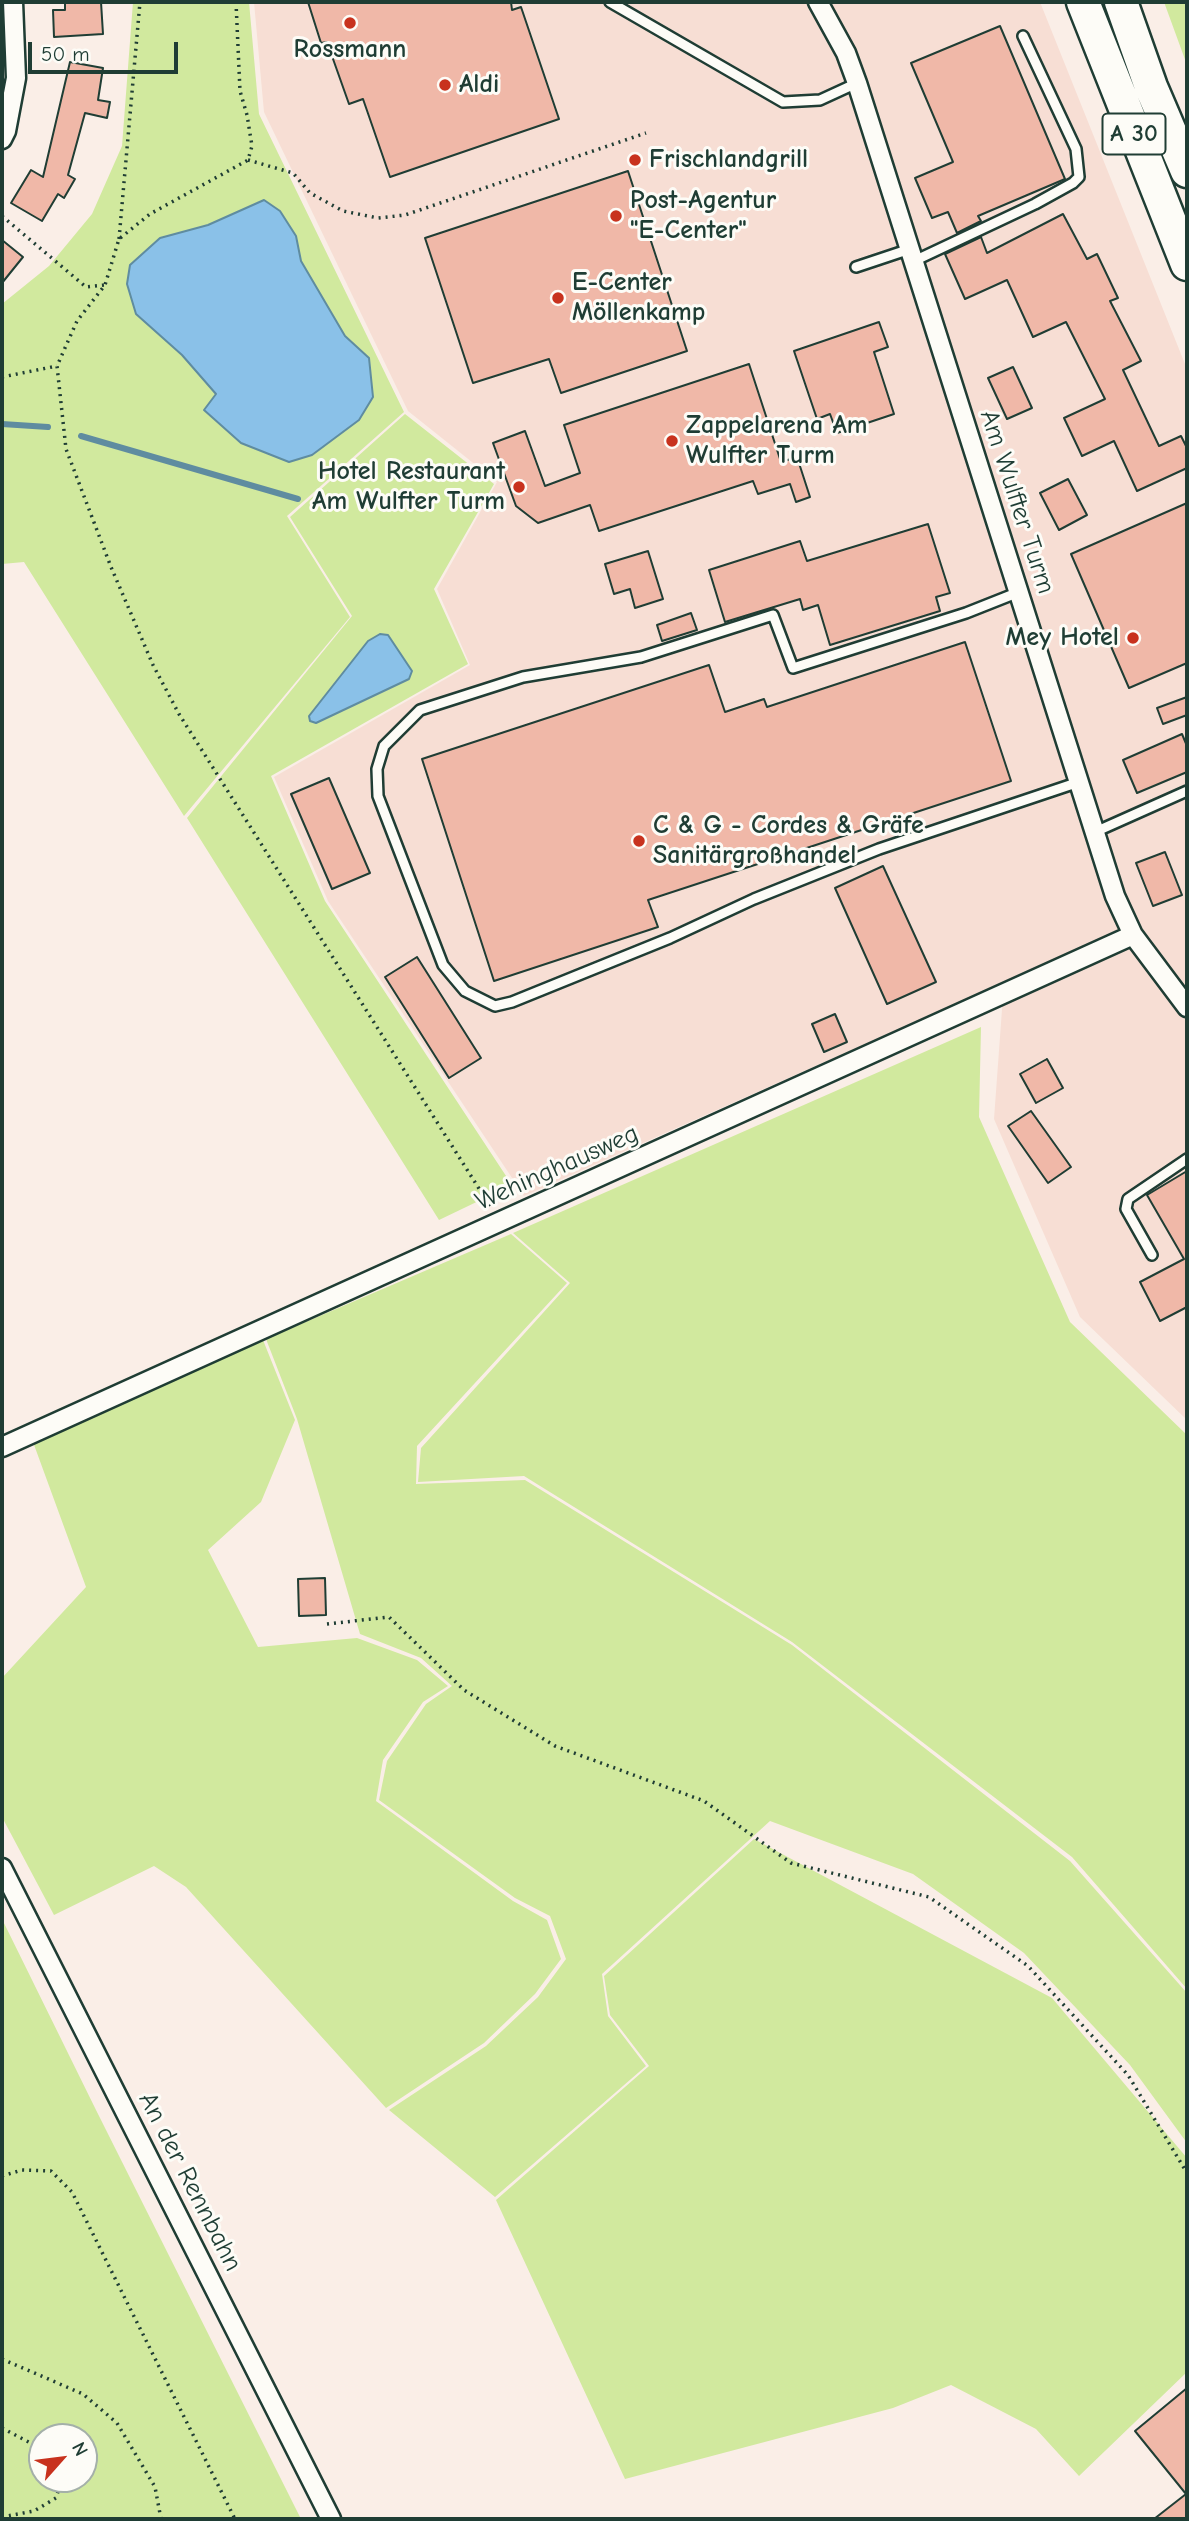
<!DOCTYPE html>
<html>
<head>
<meta charset="utf-8">
<style>
	body { margin:0 }
	#map { position:relative; width:1189px; height:2521px; overflow:hidden; background:#faeee7; font-family:"Comic Neue",sans-serif }
	canvas { display:block }
	.frame { position:absolute; inset:0; border:4px solid #1f3d34; pointer-events:none }
	.north { position:absolute; left:28px; top:2423px; width:70px; height:70px; box-sizing:border-box; background:#fdfcf7; border:2px solid #a4b0a9; border-radius:50%; rotate:62deg; font-size:19px; font-weight:700; line-height:28px; text-align:center; color:#1f3d34 }
	.north::after { content:''; display:block; margin:auto; width:24px; height:32px; background:#c8321e; clip-path:polygon(50% 0,100% 100%,50% 72%,0 100%) }
	.scale { position:absolute; left:28px; top:42px; width:150px; height:32px; box-sizing:border-box; border:4px solid #1f3d34; border-top:0; padding-left:9px; font-size:21px; line-height:24px; white-space:nowrap; color:#1f3d34; -webkit-text-stroke:5px #fdfcf7; paint-order:stroke }
</style>
</head>
<body>
<div id="map">
<canvas width="1189" height="2521"></canvas>
<div class="frame"></div>
<div class="north">N</div>
<div class="scale">50 m</div>
</div>
<script>
const ctx = document.querySelector('canvas').getContext('2d');
ctx.lineJoin = 'round';
function fillPath(path, color) { ctx.fillStyle = color; ctx.fill(path, 'evenodd'); }
const shape = rows => new Path2D(rows.map(r => 'M' + r).join(''));
function stroke(path, color, width, dash) { ctx.strokeStyle = color; ctx.lineWidth = width; ctx.lineCap = dash ? 'butt' : 'round'; ctx.setLineDash(dash || []); ctx.stroke(path); }
function write(font, color, halo, rows, align = 'center') {
  ctx.font = font + ' "Comic Neue",sans-serif'; ctx.lineWidth = 6; ctx.setLineDash([]); ctx.textBaseline = 'middle'; ctx.strokeStyle = halo; ctx.fillStyle = color; for (const [text, x, y, turn = 0] of rows) {
    ctx.save(); ctx.translate(x, y); ctx.rotate((+turn || 0) * Math.PI / 180); ctx.textAlign = isNaN(turn) ? turn : align; if (halo) ctx.strokeText(text, 0, 0); ctx.fillText(text, 0, 0); ctx.restore();
  }
}
fillPath(shape([
	[254,2,1040,2,1187,369,1187,1420,1080,1317,994,1119,1004,982,524,1196,328,901,274,777,470,665,437,589,497,482,408,411,264,112]
]), '#f7ded4');
fillPath(shape([
	[133,2,249,2,259,114,404,412,287,516,350,617,184,816,24,562,2,564,2,304,49,266,92,214,122,146],
	[1164,2,1187,2,1187,65],
	[405,414,494,484,434,589,468,664,271,776,325,901,512,1185,439,1220,187,818,352,616,290,517],
	[981,1027,979,1117,1070,1322,1187,1435,1187,1989,1072,1857,792,1642,524,1476,418,1482,421,1448,570,1283,513,1233],
	[511,1234,567,1283,417,1446,416,1484,525,1480,792,1645,1070,1861,1187,1993,1187,2143,1130,2065,1024,1953,913,1874,770,1821,602,1974,608,2016,646,2066,495,2197,389,2110,486,2046,538,1997,566,1959,550,1916,515,1898,379,1800,387,1761,426,1704,452,1686,421,1658,360,1634,297,1419,266,1339],
	[263,1340,295,1420,261,1502,208,1550,258,1647,357,1638,417,1660,448,1686,423,1702,383,1760,376,1801,513,1901,547,1920,561,1959,535,1994,484,2043,386,2108,186,1887,154,1866,54,1915,2,1817,2,1678,86,1587,33,1442],
	[754,1839,1052,1998,1187,2158,1187,2372,1079,2476,1036,2429,951,2385,893,2408,625,2479,496,2200,649,2066,610,2015,604,1976],
	[2,1919,96,2110,301,2519,2,2519],
	[42,2437,84,2437,84,2479,42,2479]
]), '#d1e99e');
const water = shape([
	[264,200,280,211,296,236,301,261,345,336,369,358,373,397,359,420,312,455,289,462,241,443,204,410,216,394,182,355,136,314,127,284,130,265,160,238,208,225,264,200],
	[380,634,388,635,412,671,409,679,316,723,310,721,309,716,368,641,380,634]
]);
fillPath(water, '#8ac1e8');
stroke(water, '#5f8ca0', 2);
stroke(shape([
	[2,424,48,427],
	[81,436,298,499]
]), '#5f8ca0', 6);
const building = shape([
	[65,2,101,2,103,34,54,37,53,10,65,10,65,2],
	[308,2,511,2,512,10,521,7,559,119,390,177,363,99,349,104,327,42,321,43,308,2],
	[1000,26,1065,179,978,216,981,221,957,233,948,212,932,218,915,178,953,162,911,63,1000,26],
	[70,62,103,68,98,100,110,102,107,118,85,113,68,175,75,179,64,198,58,194,42,221,11,203,31,170,43,177,70,62],
	[628,171,687,351,561,393,549,359,473,383,425,238,628,171],
	[1063,214,1087,259,1097,254,1118,298,1110,301,1141,361,1123,370,1159,446,1181,436,1187,448,1187,468,1137,491,1114,441,1082,456,1064,418,1105,399,1066,322,1033,337,1007,280,965,299,945,254,981,237,987,253,1063,214],
	[2,240,23,257,2,283,2,240],
	[879,322,888,347,874,352,894,414,837,433,830,414,817,419,794,351,879,322],
	[749,364,781,462,797,457,810,497,796,502,790,484,758,494,753,481,599,531,590,505,538,523,516,506,493,443,525,431,545,486,580,473,564,425,749,364],
	[1013,367,1032,408,1007,419,988,378,1013,367],
	[1068,479,1087,515,1059,530,1040,493,1068,479],
	[1187,503,1187,663,1129,688,1071,554,1187,503],
	[928,524,950,593,936,597,940,611,830,645,818,605,803,610,800,599,725,622,709,570,800,541,807,561,928,524],
	[648,551,663,599,635,608,630,589,614,594,605,564,648,551],
	[691,613,697,630,662,641,657,625,691,613],
	[965,642,1011,781,648,900,658,927,494,981,422,759,709,665,725,712,764,699,767,707,965,642],
	[1187,697,1187,715,1163,724,1157,708,1187,697],
	[1182,734,1187,746,1187,772,1137,793,1123,760,1182,734],
	[329,778,370,873,332,889,291,794,329,778],
	[1165,852,1182,895,1153,906,1136,863,1165,852],
	[883,866,936,982,887,1004,835,888,883,866],
	[417,957,481,1058,449,1078,385,977,417,957],
	[835,1014,847,1042,824,1052,812,1024,835,1014],
	[1047,1059,1063,1088,1036,1103,1020,1074,1047,1059],
	[1031,1111,1071,1167,1048,1183,1008,1126,1031,1111],
	[1187,1171,1187,1307,1160,1321,1140,1282,1184,1259,1147,1195,1187,1171],
	[325,1578,326,1615,299,1616,298,1579,325,1578],
	[1187,2388,1187,2519,1154,2519,1186,2494,1135,2431,1187,2388]
]);
fillPath(building, '#f0b8a8');
stroke(building, '#1f3d34', 2);
const lane = shape([
	[610,2,783,102,820,100,857,83],
	[914,261,1035,204,1073,183,1079,177,1076,149,1023,36],
	[856,267,910,249],
	[1019,592,966,613,793,668,773,615,641,657,523,677,420,710,384,746,377,769,378,796,443,965,465,991,495,1006,512,1002,670,938,754,899,879,849,1079,782],
	[1095,832,1187,791],
	[1152,1255,1126,1209,1128,1199,1187,1159]
]);
const street = shape([
	[818,2,846,53,857,83,1115,896,1133,935,1187,1007],
	[2,139,6,131,16,78,13,2],
	[2,1447,1133,935],
	[2,1868,331,2519]
]);
const highway = shape([
	[1083,2,1187,264],
	[1121,2,1151,87,1187,171]
]);
stroke(lane, '#1f3d34', 14);
stroke(street, '#1f3d34', 23);
stroke(highway, '#1f3d34', 37);
stroke(shape([
	[236,2,240,91,247,115,252,146,248,160,150,214,119,239,105,285,77,321,57,366,66,449,111,567,153,665,179,714,490,1206],
	[248,160,293,173,310,193,343,211,378,218,405,215,646,133],
	[2,216,86,287,105,285],
	[119,239,140,2],
	[2,377,57,366],
	[327,1624,389,1617,464,1690,555,1746,704,1801,791,1863,929,1897,1028,1966,1128,2075,1187,2173],
	[2,2176,22,2170,51,2171,72,2192,235,2519],
	[2,2359,83,2394,117,2423,155,2487,161,2519],
	[2,2428,42,2449],
	[2,2517,34,2511,56,2498,62,2479]
]), '#1f3d34', 3.5, [2, 5]);
stroke(lane, '#fdfcf7', 9);
stroke(street, '#fdfcf7', 18);
stroke(highway, '#fdfcf7', 32);
for (const [x, y, r, color] of [
	[350,23,7,"#c8321e"],
	[445,85,7,"#c8321e"],
	[635,160,7,"#c8321e"],
	[616,216,7,"#c8321e"],
	[558,298,7,"#c8321e"],
	[672,441,7,"#c8321e"],
	[519,487,7,"#c8321e"],
	[1133,638,7,"#c8321e"],
	[639,841,7,"#c8321e"]
]) { const dot = new Path2D(); dot.arc(x, y, r, 0, 2 * Math.PI); ctx.fillStyle = color; ctx.fill(dot); stroke(dot, '#fdfcf7', 2.5); }
for (const [x, y, w] of [
	[1134,134,63]
]) { const box = new Path2D(); box.roundRect(x - w / 2, y - 20.5, w, 41, 5); ctx.fillStyle = '#fdfcf7'; ctx.fill(box); stroke(box, '#1f3d34', 2); }
write('bold 24px', '#1f3d34', null, [
	["A 30",1134,134]
]);
write('bold 26px', '#1f3d34', '#fdfcf7', [
	["Rossmann",350,50,"center"],
	["Aldi",459,85],
	["Frischlandgrill",649,160],
	["Post-Agentur",630,201],
	["\"E-Center\"",630,231],
	["E-Center",572,283],
	["Möllenkamp",572,313],
	["Zappelarena Am",686,426],
	["Wulfter Turm",686,456],
	["Hotel Restaurant",505,472,"right"],
	["Am Wulfter Turm",505,502,"right"],
	["Mey Hotel",1119,638,"right"],
	["C & G - Cordes & Gräfe",653,826],
	["Sanitärgroßhandel",653,856]
], 'left');
write('26px', '#1f3d34', '#fdfcf7', [
	["Am Wulfter Turm",1017,502,72],
	["Wehinghausweg",557,1168,-24],
	["An der Rennbahn",190,2182,63]
]);
</script>
</body>
</html>
